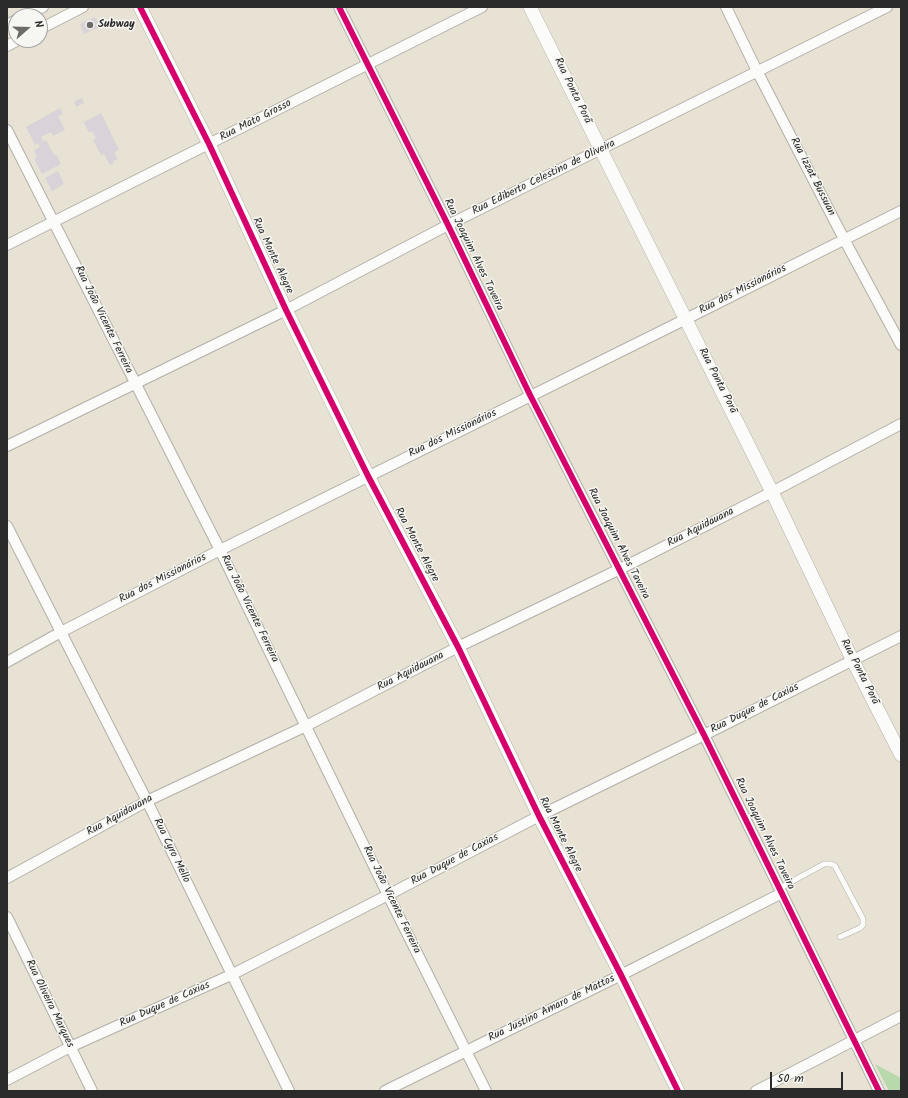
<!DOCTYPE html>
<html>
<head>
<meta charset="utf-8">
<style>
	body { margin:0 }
	#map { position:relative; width:908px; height:1098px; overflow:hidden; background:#e7e2d4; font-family:Kalam,sans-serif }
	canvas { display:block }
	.frame { position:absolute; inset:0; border:8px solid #2b2b2b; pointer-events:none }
	.north { position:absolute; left:8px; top:8px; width:40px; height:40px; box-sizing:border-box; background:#f6f6f2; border:1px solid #a5a5a2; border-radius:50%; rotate:70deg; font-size:11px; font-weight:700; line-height:16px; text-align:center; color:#2b2b2b }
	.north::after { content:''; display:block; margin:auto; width:14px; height:18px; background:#6d6b66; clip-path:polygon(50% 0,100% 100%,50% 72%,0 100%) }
	.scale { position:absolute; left:770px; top:1072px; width:73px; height:18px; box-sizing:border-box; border:2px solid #2b2b2b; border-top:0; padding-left:5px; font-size:12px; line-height:14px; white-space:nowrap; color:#2b2b2b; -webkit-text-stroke:3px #f6f6f2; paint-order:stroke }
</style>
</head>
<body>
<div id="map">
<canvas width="908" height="1098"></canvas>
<div class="frame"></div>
<div class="north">N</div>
<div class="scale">50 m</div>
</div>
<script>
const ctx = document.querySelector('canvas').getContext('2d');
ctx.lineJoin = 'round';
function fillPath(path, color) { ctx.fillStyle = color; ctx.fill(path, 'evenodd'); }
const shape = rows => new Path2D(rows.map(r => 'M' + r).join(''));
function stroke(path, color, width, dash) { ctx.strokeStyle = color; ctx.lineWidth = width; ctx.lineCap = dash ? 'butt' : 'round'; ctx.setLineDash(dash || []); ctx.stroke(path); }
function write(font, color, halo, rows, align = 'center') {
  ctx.font = font + ' Kalam,sans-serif'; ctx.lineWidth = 3; ctx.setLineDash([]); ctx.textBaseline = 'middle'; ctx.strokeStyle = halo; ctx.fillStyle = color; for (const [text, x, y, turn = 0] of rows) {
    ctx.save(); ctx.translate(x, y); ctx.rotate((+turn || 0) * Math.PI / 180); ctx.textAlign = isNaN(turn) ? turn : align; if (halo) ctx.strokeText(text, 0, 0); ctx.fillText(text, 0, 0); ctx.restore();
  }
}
fillPath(shape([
	[875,1064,901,1078,901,1091,889,1091]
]), '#b7d9ac');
fillPath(shape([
	[95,17,100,27,84,34,80,24],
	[82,98,84,103,76,107,74,102],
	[60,108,63,114,58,116,65,130,53,136,51,132,41,137,43,141,35,145,26,127],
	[101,113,119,150,114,152,118,159,113,161,114,163,110,165,104,154,101,155,93,140,96,138,92,131,89,133,84,122],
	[46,140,54,155,56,154,61,164,42,174,34,159,37,157,34,150,40,147,38,144],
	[58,171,64,184,52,191,45,178]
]), '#d9d2d8');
const service = shape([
	[780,888,824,864,831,864,835,866,863,919,863,925,860,928,840,937]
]);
const minor = shape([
	[339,7,448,225,530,395,704,735,879,1091],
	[726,7,757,71,844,239,901,345],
	[25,16,43,7],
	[7,25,16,20],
	[40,29,83,7],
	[7,46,18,40],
	[7,130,220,550,388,895,486,1091],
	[7,245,482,7],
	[7,446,286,310,448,225,887,7],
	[7,526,147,801,289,1091],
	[7,662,61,632,220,550,686,319,901,211],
	[7,878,147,801,306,726,458,647,620,569,772,492,901,424],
	[7,917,92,1091],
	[7,1080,70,1047,231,975,388,895,539,816,704,735,901,636],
	[385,1091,621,975,782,893],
	[756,1091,901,1016]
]);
const tertiary = shape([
	[140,7,209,144,286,310,368,476,458,647,539,816,621,975,678,1091],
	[530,7,601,150,772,492,852,659,901,755]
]);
stroke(service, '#b2afa7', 6);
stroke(minor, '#b2afa7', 12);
stroke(tertiary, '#b2afa7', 14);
stroke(service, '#fbfbf9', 5);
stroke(minor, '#fbfbf9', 10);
stroke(tertiary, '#fbfbf9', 13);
stroke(shape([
	[140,7,209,144,286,310,368,476,458,647,539,816,621,975,678,1091],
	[339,7,448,225,530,395,704,735,879,1091]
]), '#d6006c', 6);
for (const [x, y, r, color] of [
	[90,25,4,"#6d6b66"]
]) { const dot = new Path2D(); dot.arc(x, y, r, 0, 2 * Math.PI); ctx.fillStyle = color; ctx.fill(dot); stroke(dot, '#f6f6f2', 1.5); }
write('bold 11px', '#2b2b2b', '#f6f6f2', [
	["Subway",98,25]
], 'left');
write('11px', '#2b2b2b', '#f6f6f2', [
	["Rua Ponta Porã",572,91,64],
	["Rua Mato Grosso",256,121,-27],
	["Rua Izzat Bussuan",812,177,63],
	["Rua Ediberto Celestino de Oliveira",544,178,-26],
	["Rua Joaquim Alves Taveira",473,255,64],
	["Rua Monte Alegre",272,256,65],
	["Rua dos Missionários",743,290,-27],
	["Rua João Vicente Ferreira",103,320,64],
	["Rua Ponta Porã",717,381,63],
	["Rua dos Missionários",453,434,-26],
	["Rua Aquidauana",701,528,-27],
	["Rua Joaquim Alves Taveira",618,544,63],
	["Rua Monte Alegre",416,545,62],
	["Rua dos Missionários",163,579,-27],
	["Rua João Vicente Ferreira",249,609,64],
	["Rua Aquidauana",411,672,-27],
	["Rua Ponta Porã",859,672,63],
	["Rua Duque de Caxias",755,709,-27],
	["Rua Aquidauana",120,816,-29],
	["Rua Joaquim Alves Taveira",764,834,64],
	["Rua Monte Alegre",560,835,63],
	["Rua Cyro Mello",171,851,64],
	["Rua Duque de Caxias",455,860,-28],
	["Rua João Vicente Ferreira",391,900,64],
	["Rua Oliveira Marques",49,1004,64],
	["Rua Duque de Caxias",165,1005,-24],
	["Rua Justino Amaro de Mattos",552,1009,-26]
]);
</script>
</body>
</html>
